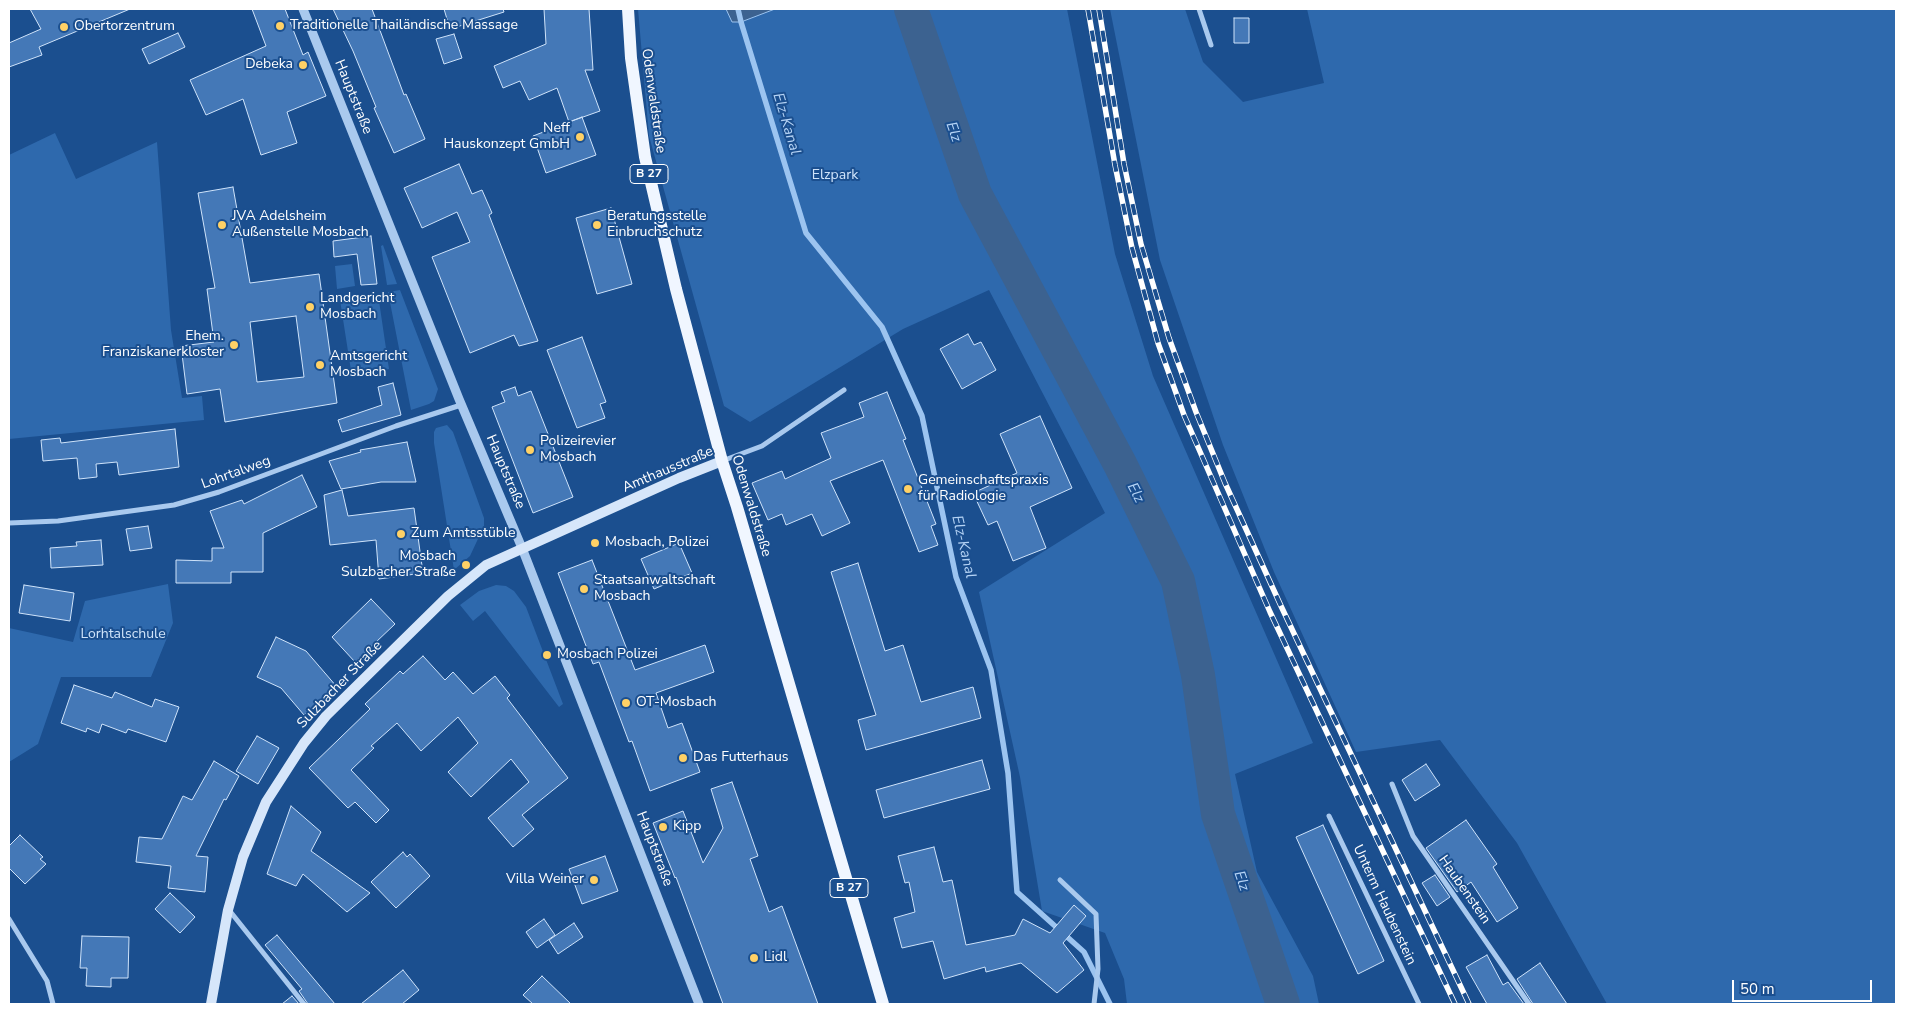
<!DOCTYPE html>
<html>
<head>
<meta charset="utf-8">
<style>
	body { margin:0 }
	#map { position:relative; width:1905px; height:1013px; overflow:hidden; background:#1b4f8f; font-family:"Nunito Sans",sans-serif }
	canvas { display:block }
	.frame { position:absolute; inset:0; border:10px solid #fff; pointer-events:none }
	.scale { position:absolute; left:1732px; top:980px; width:140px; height:22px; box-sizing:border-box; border:2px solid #fff; border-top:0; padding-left:6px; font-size:15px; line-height:18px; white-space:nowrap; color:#fff; -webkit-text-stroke:4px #1b4f8f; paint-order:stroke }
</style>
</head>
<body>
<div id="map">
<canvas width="1905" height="1013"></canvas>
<div class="frame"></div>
<div class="scale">50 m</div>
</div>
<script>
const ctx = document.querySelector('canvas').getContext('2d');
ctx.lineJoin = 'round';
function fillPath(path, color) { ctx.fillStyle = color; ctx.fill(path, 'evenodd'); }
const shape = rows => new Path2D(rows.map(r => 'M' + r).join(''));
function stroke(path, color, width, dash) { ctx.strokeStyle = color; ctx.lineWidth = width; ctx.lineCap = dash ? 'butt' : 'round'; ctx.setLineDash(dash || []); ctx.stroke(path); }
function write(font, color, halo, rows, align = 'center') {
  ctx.font = font + ' "Nunito Sans",sans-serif'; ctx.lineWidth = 4; ctx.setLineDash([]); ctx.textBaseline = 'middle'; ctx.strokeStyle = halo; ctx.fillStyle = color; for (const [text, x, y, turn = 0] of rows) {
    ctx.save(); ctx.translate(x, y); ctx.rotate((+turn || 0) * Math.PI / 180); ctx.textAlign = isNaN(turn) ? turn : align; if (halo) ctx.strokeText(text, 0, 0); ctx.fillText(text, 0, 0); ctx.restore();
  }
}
fillPath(shape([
	[638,9,726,9,732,22,741,22,775,9,1067,9,1115,254,1153,376,1313,743,1235,774,1257,872,1313,976,1319,1004,1127,1004,1124,979,1105,933,1042,911,1020,777,979,592,1105,513,989,290,903,329,750,422,724,406,649,136],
	[1110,9,1185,9,1203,62,1243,102,1324,83,1307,9,1896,9,1896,1004,1607,1004,1517,843,1440,740,1356,752,1274,572,1223,445,1160,260],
	[55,133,76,179,157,142,171,330,182,398,202,396,204,420,9,439,9,155],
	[383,245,397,284,387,285,381,246],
	[352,264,355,286,337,289,335,266],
	[400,290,438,389,434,401,429,404,411,410,388,292],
	[378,294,389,369,352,377,340,300],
	[447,425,453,432,484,518,484,526,470,556,454,570,434,443,434,432,436,428],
	[168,584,173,623,151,677,61,677,38,744,9,762,9,628,73,642,85,601],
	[496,585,506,586,514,591,526,607,563,704,559,707,485,611,473,621,460,605,479,591]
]), '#2e69ad');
const water = shape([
	[726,9,775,9,741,22,732,22,726,9]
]);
fillPath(water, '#3c6290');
stroke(water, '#9cc4f0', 1);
stroke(shape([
	[738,9,741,22,806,233,882,327,922,416,956,577,991,670,1008,773,1017,892,1084,952,1110,1004]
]), '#9cc4f0', 5.5);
stroke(shape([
	[911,9,975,194,1120,464,1178,581,1198,675,1218,814,1283,1004]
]), '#3c6290', 34);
const building = shape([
	[30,9,130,9,39,47,42,55,9,67,9,43,41,29,30,9],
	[252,9,285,9,303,55,308,52,326,96,287,112,297,143,261,155,243,99,206,115,190,80,266,46,252,9],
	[333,9,372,9,404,95,406,94,425,139,394,153,374,108,376,107,353,51,333,9],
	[444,9,503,9,504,12,450,29,444,9],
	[544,9,589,9,593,70,585,70,600,111,569,122,557,88,529,100,520,81,503,88,494,66,546,44,544,9],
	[1234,18,1249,18,1249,43,1234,43,1234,18],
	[178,33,185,47,149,64,142,49,178,33],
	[454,34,462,58,444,64,436,39,454,34],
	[582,117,596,155,546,173,533,136,582,117],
	[459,164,472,194,482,190,492,213,489,215,538,341,519,346,514,335,470,353,432,257,470,242,457,212,422,228,404,188,459,164],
	[233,187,250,283,319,274,337,403,225,422,220,389,187,394,181,346,214,342,207,289,215,288,198,193,233,187],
	[296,316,304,377,257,382,250,322,296,316],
	[611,208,632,284,597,294,576,218,611,208],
	[371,236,377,284,361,285,357,254,334,257,333,241,371,236],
	[968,334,974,345,981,342,996,370,962,389,940,349,968,334],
	[582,337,606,402,600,404,605,418,577,428,547,350,582,337],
	[393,383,401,415,342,432,338,420,382,405,378,387,393,383],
	[515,387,518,396,531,391,573,497,533,513,492,407,505,402,501,392,515,387],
	[887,392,906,439,903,440,936,524,931,526,938,545,919,552,883,460,830,481,850,523,822,536,812,514,786,525,782,514,768,520,752,483,782,471,785,479,831,458,821,433,864,417,859,403,887,392],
	[1040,416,1072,488,1030,507,1046,548,1013,561,997,521,988,525,973,493,1017,473,1000,434,1040,416],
	[175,429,179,467,119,475,117,462,96,464,97,477,79,479,77,458,43,461,41,440,60,438,61,443,175,429],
	[407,442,416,482,381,482,341,489,329,461,361,452,360,450,407,442],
	[302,475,317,507,263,533,263,572,231,572,231,583,176,583,176,560,212,561,212,548,224,548,210,511,242,500,244,504,302,475],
	[342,490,348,516,414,508,423,573,379,579,376,540,330,545,324,495,342,490],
	[148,526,152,548,130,551,126,529,148,526],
	[101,540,103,565,51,568,50,548,77,546,76,542,101,540],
	[679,543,692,573,654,589,641,559,679,543],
	[592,560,635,670,705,645,714,672,656,693,668,728,682,723,700,772,650,791,632,741,629,742,599,662,593,664,558,573,592,560],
	[858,563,885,651,903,645,921,702,973,687,981,718,866,750,858,720,876,715,831,572,858,563],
	[24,585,74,593,70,621,19,613,24,585],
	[371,599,395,624,355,662,332,637,371,599],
	[276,637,306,651,337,687,304,715,281,688,257,677,276,637],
	[423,656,445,680,453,672,473,694,495,676,510,695,507,698,568,778,522,815,534,829,513,847,488,818,529,782,511,759,471,797,448,772,478,743,458,717,421,751,397,723,371,746,374,748,351,770,389,810,376,823,355,802,348,808,309,768,370,709,365,704,400,671,403,674,423,656],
	[74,685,112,698,115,692,152,707,155,699,179,707,166,742,128,729,126,733,102,724,99,733,87,728,86,732,61,723,74,685],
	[257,736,279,748,258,784,236,771,257,736],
	[982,760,990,789,884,818,876,790,982,760],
	[214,761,239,776,226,800,224,799,196,856,208,857,205,892,168,888,171,866,136,862,139,837,162,839,183,796,192,800,214,761],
	[1426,764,1440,785,1415,801,1402,780,1426,764],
	[732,782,758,856,750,859,769,912,782,906,818,1004,723,1004,676,877,675,878,653,823,683,811,703,863,723,828,711,789,732,782],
	[291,806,321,832,311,851,370,893,347,912,303,874,296,886,267,874,291,806],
	[1466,820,1497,864,1493,867,1518,908,1497,922,1471,882,1457,892,1426,848,1466,820],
	[1323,825,1384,961,1358,974,1296,837,1323,825],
	[20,835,43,857,40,859,46,864,25,884,9,868,9,846,20,835],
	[934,847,943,882,952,880,966,945,1015,935,1023,919,1050,933,1074,905,1086,916,1063,943,1084,970,1057,993,1021,963,986,972,985,967,944,979,933,941,902,948,894,918,915,912,909,882,905,883,898,856,934,847],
	[403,852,407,857,410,854,430,876,396,908,371,882,403,852],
	[605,856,618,891,582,904,569,869,605,856],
	[1435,875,1450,897,1437,906,1422,883,1435,875],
	[170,893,195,917,180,933,155,909,170,893],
	[544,919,555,935,537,948,526,932,544,919],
	[574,923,583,937,558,954,549,940,574,923],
	[277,935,335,1004,308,1004,299,991,302,989,265,945,277,935],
	[82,936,129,937,128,978,111,978,111,987,86,986,87,968,80,968,82,936],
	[1487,955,1503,985,1508,982,1524,1004,1487,1004,1466,967,1487,955],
	[1540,963,1559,992,1567,1004,1533,1004,1517,979,1540,963],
	[403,970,419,990,402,1004,361,1004,403,970],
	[542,976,571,1004,533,1004,523,995,542,976],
	[292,996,299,1004,282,1004,292,996]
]);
fillPath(building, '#4478b7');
stroke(building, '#cfe3fa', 1);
stroke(shape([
	[1199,9,1211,45],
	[722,461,762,446,844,390],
	[9,523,58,521,174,505,219,492,396,426,461,405],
	[1392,784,1413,836,1529,1004],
	[1329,816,1419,1004],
	[1060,880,1096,914,1098,969,1094,1004],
	[229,910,304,1004],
	[9,919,47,981,53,1004]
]), '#a9c9ee', 5);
stroke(shape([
	[303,9,459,399,522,548,699,1004]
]), '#a9c9ee', 9);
stroke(shape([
	[211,1004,228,910,243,857,266,802,304,743,326,716,448,596,486,565,679,478,722,461]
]), '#d6e6fa', 10);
stroke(shape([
	[628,9,631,58,645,157,676,289,722,461,737,507,883,1004]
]), '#f0f6ff', 12);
const rail = shape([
	[1088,9,1115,165,1132,248,1158,343,1184,415,1270,612,1455,1004],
	[1099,9,1124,164,1141,244,1169,338,1196,412,1225,483,1281,606,1469,1004]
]);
stroke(rail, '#fff', 5.5);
stroke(rail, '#1b4f8f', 4, [11]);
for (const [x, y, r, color] of [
	[280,26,5,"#ffd166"],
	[64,27,5,"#ffd166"],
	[303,65,5,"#ffd166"],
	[580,137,5,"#ffd166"],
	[222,225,5,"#ffd166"],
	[597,225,5,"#ffd166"],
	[310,307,5,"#ffd166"],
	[234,345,5,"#ffd166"],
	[320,365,5,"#ffd166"],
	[530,450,5,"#ffd166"],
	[908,489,5,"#ffd166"],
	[401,534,5,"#ffd166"],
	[595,543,5,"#ffd166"],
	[466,565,5,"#ffd166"],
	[584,589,5,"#ffd166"],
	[547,655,5,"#ffd166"],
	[626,703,5,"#ffd166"],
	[683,758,5,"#ffd166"],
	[663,827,5,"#ffd166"],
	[594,880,5,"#ffd166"],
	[754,958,5,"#ffd166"]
]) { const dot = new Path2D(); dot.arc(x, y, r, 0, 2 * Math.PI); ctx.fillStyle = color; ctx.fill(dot); stroke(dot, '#1b4f8f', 2); }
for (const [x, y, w] of [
	[649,174,38],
	[849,888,38]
]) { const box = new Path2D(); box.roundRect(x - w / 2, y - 9.5, w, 19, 4); ctx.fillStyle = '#1b4f8f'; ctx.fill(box); stroke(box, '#fff', 1); }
write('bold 12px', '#fff', null, [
	["B 27",649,174],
	["B 27",849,888]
]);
write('14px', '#fff', '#1b4f8f', [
	["Traditionelle Thailändische Massage",290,26],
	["Obertorzentrum",74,27],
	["Debeka",293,65,"right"],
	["Neff",570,129,"right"],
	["Hauskonzept GmbH",570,145,"right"],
	["JVA Adelsheim",232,217],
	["Außenstelle Mosbach",232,233],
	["Beratungsstelle",607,217],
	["Einbruchschutz",607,233],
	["Landgericht",320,299],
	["Mosbach",320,315],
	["Ehem.",224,337,"right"],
	["Franziskanerkloster",224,353,"right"],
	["Amtsgericht",330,357],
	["Mosbach",330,373],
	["Polizeirevier",540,442],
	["Mosbach",540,458],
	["Gemeinschaftspraxis",918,481],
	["für Radiologie",918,497],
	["Zum Amtsstüble",411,534],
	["Mosbach, Polizei",605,543],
	["Mosbach",456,557,"right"],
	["Sulzbacher Straße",456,573,"right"],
	["Staatsanwaltschaft",594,581],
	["Mosbach",594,597],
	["Mosbach Polizei",557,655],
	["OT-Mosbach",636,703],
	["Das Futterhaus",693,758],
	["Kipp",673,827],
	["Villa Weiner",584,880,"right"],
	["Lidl",764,958]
], 'left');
write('14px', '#fff', '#1b4f8f', [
	["Hauptstraße",353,97,68],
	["Odenwaldstraße",653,101,82],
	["Amthausstraße",668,470,-23],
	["Hauptstraße",505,472,67],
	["Lohrtalweg",236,473,-20],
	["Odenwaldstraße",751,506,73],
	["Sulzbacher Straße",340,685,-46],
	["Hauptstraße",654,849,69],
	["Haubenstein",1464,890,55],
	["Unterm Haubenstein",1384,905,65]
]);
write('14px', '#cfe3fa', '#1b4f8f', [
	["Elzpark",835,176],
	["Lorhtalschule",123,635]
]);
write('italic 15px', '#b5d3f5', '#1b4f8f', [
	["Elz-Kanal",786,124,73],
	["Elz",953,132,71],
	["Elz",1135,493,63],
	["Elz-Kanal",963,547,77],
	["Elz",1241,881,71]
]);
</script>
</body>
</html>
